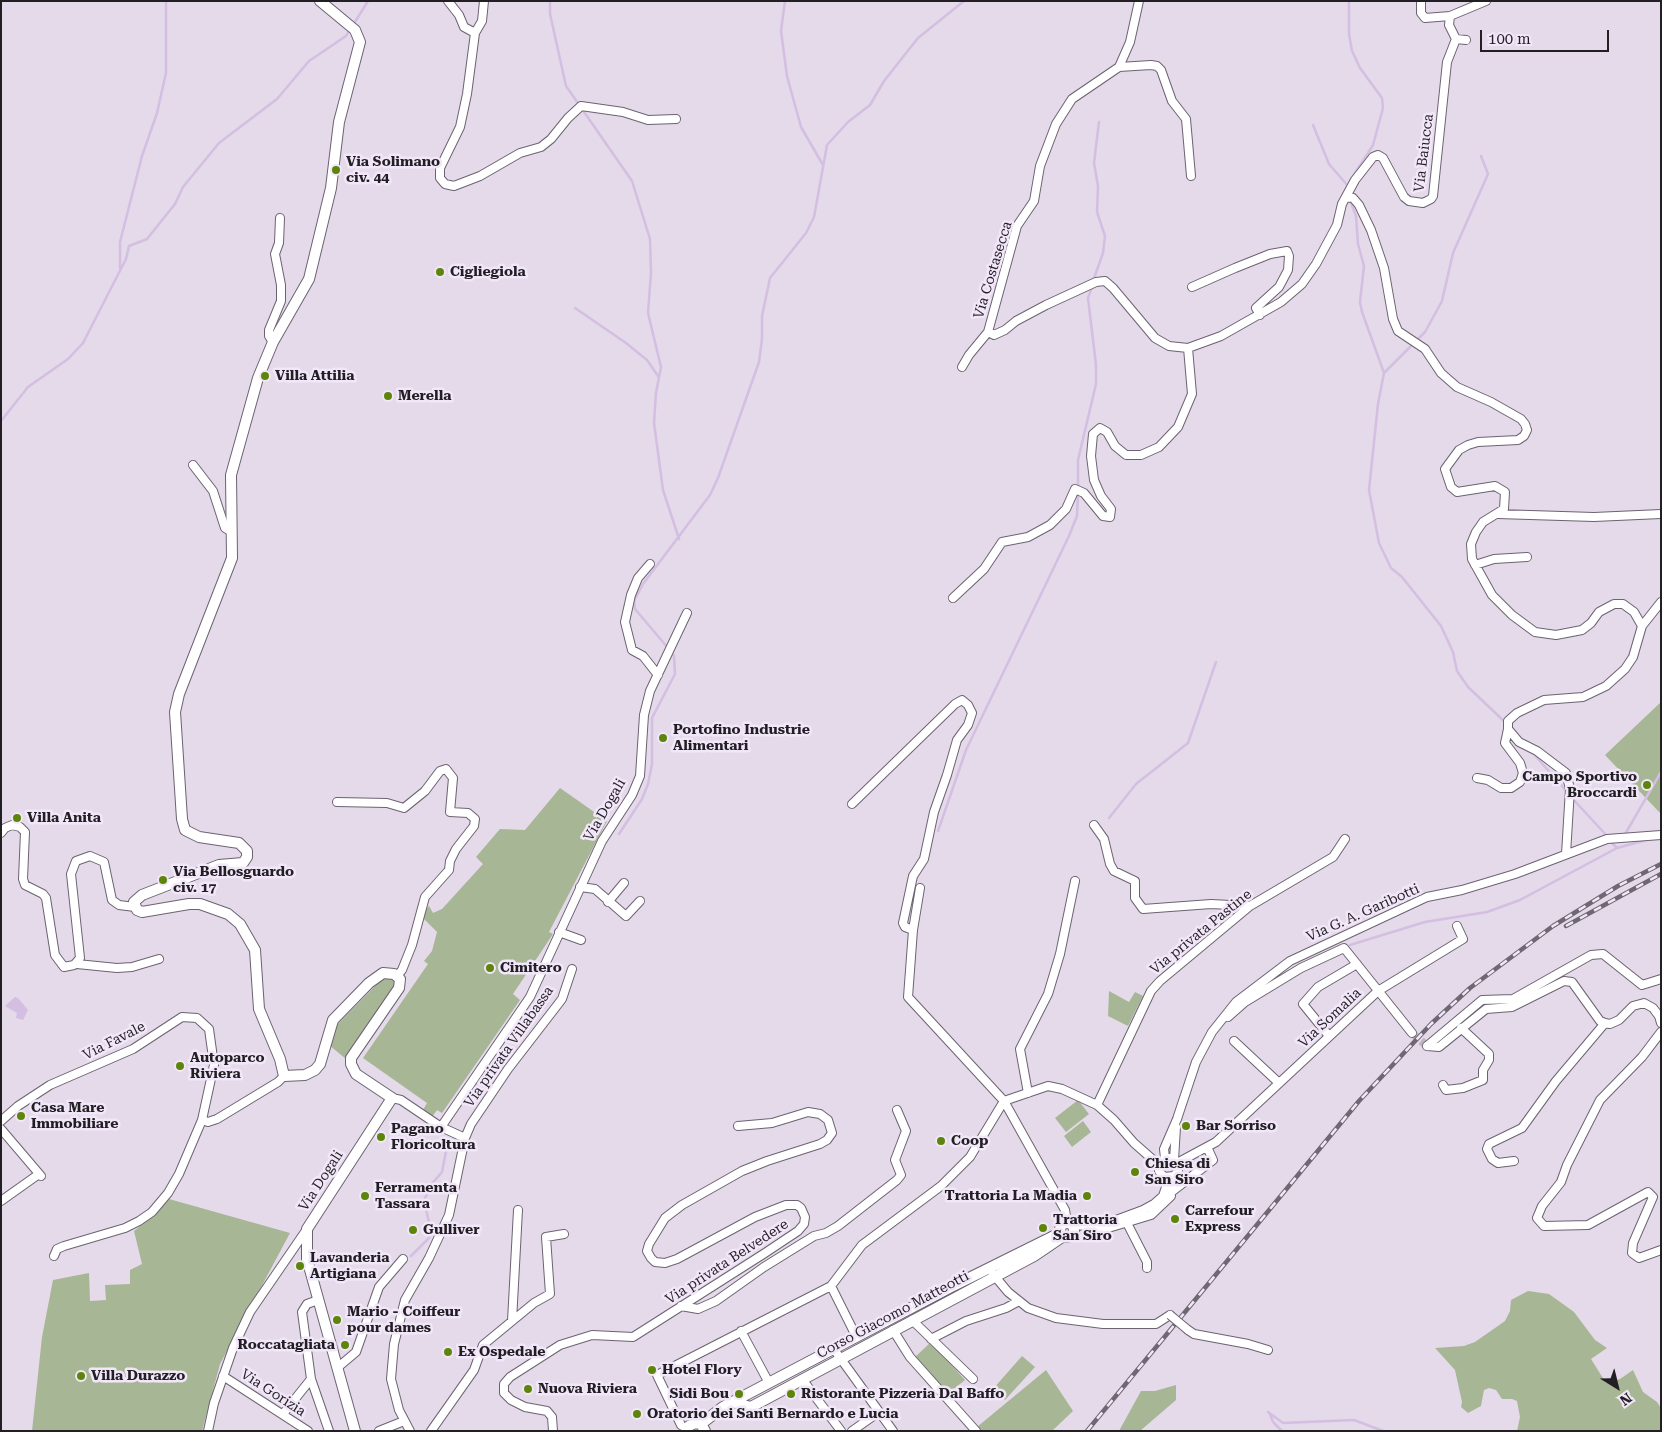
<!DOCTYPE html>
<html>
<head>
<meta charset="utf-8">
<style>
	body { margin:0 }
	#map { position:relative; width:1662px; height:1432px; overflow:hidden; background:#e4daea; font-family:"Roboto Serif",serif }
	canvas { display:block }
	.frame { position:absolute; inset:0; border:2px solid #221f24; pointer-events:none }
	.north { position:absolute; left:1592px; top:1362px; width:50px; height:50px; -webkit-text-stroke:4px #f2e7f8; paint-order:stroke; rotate:144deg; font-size:14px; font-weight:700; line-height:20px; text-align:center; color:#221f24 }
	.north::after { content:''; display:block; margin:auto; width:18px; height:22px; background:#221f24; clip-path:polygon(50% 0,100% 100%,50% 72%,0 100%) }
	.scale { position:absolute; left:1480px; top:30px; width:129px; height:22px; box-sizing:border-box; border:2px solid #221f24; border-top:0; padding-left:6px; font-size:15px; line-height:18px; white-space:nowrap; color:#221f24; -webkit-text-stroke:4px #f2e7f8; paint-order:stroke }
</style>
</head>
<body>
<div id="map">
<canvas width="1662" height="1432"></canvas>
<div class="frame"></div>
<div class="north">N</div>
<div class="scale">100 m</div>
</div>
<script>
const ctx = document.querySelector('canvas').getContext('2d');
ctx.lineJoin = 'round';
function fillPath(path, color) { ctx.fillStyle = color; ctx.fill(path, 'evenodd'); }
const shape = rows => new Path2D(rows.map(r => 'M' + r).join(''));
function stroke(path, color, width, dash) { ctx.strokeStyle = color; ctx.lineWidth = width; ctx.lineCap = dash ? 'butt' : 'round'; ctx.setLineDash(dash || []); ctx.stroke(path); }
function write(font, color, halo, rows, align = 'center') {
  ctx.font = font + ' "Roboto Serif",serif'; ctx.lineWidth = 5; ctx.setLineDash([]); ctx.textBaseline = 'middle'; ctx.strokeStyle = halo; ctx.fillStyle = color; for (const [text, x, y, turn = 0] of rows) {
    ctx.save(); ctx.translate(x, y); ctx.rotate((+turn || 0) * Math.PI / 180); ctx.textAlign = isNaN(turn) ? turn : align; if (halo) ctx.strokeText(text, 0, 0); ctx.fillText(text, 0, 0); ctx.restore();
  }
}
fillPath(shape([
	[1661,702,1661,814,1605,755],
	[560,788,607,821,549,932,553,934,513,994,520,1000,442,1113,437,1110,432,1117,423,1110,427,1103,363,1058,428,964,424,961,432,951,437,932,420,915,429,906,433,913,442,909,483,864,476,857,500,829,525,830],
	[390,977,395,981,393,990,346,1059,329,1045,337,1025,380,981],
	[1109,991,1129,1002,1135,992,1143,996,1128,1026,1108,1016],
	[1078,1100,1089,1114,1066,1132,1055,1118],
	[1083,1121,1091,1132,1072,1147,1064,1136],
	[169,1199,290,1233,220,1364,202,1431,32,1431,42,1337,53,1280,89,1273,90,1301,106,1300,105,1285,130,1284,130,1270,142,1264,134,1231,154,1215],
	[1528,1291,1549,1294,1574,1312,1595,1340,1607,1348,1591,1359,1606,1383,1620,1379,1633,1370,1643,1392,1657,1402,1661,1408,1661,1431,1517,1431,1520,1417,1517,1401,1512,1399,1502,1399,1496,1390,1489,1388,1484,1390,1481,1406,1468,1413,1461,1407,1462,1402,1455,1370,1435,1348,1464,1346,1475,1342,1505,1321,1510,1311,1511,1300],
	[931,1342,965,1380,946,1395,914,1358],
	[1022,1356,1035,1367,1005,1400,993,1389],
	[1046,1370,1073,1411,1052,1431,980,1431,977,1427],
	[1176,1385,1176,1400,1140,1431,1119,1431,1141,1391,1155,1391]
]), '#a7b695');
fillPath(shape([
	[15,997,18,998,28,1010,23,1020,16,1018,17,1013,5,1006]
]), '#d4bee1');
stroke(shape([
	[550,1,550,14,566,86,632,181,650,239,651,273,648,313,661,367,656,393,654,423,663,490,679,539],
	[785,1,781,31,787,76,801,127,823,165],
	[1349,1,1349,34,1352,51,1360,68,1382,98,1383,108,1373,145,1352,178],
	[353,25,368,1],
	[1313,125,1329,164,1348,186],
	[1350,200,1356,216,1358,244,1364,266,1360,302,1362,312,1384,373,1378,404,1369,490,1379,543,1391,568,1402,577,1441,626,1453,652,1457,671,1468,687,1506,723],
	[120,268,120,242,142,156,157,113,166,73,166,1],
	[1093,281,1103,253,1105,236,1097,212,1098,186,1094,163,1099,122],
	[575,308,626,343,647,360,658,376],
	[1384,373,1425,332,1442,301,1453,253,1488,174,1481,156],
	[1,421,28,387,68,359,83,343,126,259,129,246,147,239,175,204,183,187,219,143,277,99,309,61,346,36,350,29],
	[1078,488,1078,460,1096,384,1096,365,1088,298,1092,287],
	[668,648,635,609,634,601,643,584,710,495,718,478,759,362,762,339,762,316,770,278,806,233,814,217,827,145,848,122,870,105,884,81,918,38,964,1],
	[1532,752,1568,793],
	[1571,797,1608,837],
	[1109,818,1136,784,1188,743,1216,662],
	[938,831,966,750,1069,536,1077,516,1078,493],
	[619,834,642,799,648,784,652,764,652,718,675,674,674,656,671,652],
	[1624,836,1661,772],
	[1611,842,1617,848],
	[1350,945,1425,922,1487,912,1520,900,1617,848,1650,839],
	[411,1256,429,1238,431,1231,424,1201,430,1186,442,1172,448,1141],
	[1268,1412,1283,1423,1354,1420,1383,1431],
	[1270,1414,1273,1422,1282,1431]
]), '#d4bee1', 2.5);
stroke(shape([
	[1412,1033,1427,1046]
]), '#bdb5c2', 8, [8, 4]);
const street = shape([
	[448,1,459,15,464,27,475,33],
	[484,1,482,21,475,33,467,94,460,127,440,168,440,178,445,184,454,186,480,176,520,153,541,147,551,139,568,118,581,106,623,112,648,120,676,119],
	[1421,1,1421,13,1425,18,1450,16],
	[1456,39,1449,25,1450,16,1486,1],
	[1119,67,1151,65,1157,66,1161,70,1172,101,1186,119,1191,176],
	[1347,197,1353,198,1359,205,1371,230,1384,268,1393,319,1398,331,1425,349,1441,373,1457,387,1491,402,1521,419,1525,424,1527,430,1524,436,1518,440,1478,442,1468,445,1459,450,1445,469,1451,487,1457,492,1495,486,1505,492,1504,509,1483,522,1476,532,1471,544,1472,559,1492,595,1512,615,1535,632,1556,635,1582,630,1591,623,1599,612,1614,604,1623,604,1634,612,1642,626],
	[1192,287,1235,268,1270,254,1287,251,1289,256,1288,270,1279,287,1256,308,1260,315],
	[988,332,994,335,1005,330,1016,321,1046,305,1096,282,1105,281,1113,288,1155,338,1169,346,1188,348,1221,336,1281,302,1302,284,1316,264,1337,225,1342,204,1355,180,1373,157,1378,155,1383,158,1404,197,1409,201,1423,203,1431,199,1433,196,1447,62,1456,39,1466,40],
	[273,342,269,336,269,330,281,301,281,285,275,254,279,243,280,218],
	[962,367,969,355,988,332,1017,226,1034,201,1040,166,1056,124,1072,99,1119,67,1130,42,1139,1],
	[193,465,213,491,225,528,232,532],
	[1498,514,1594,517,1661,514],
	[650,564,638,578,631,595,625,622,632,650,643,656,658,675],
	[1475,565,1494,559,1527,557],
	[953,598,984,569,1002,542,1028,537,1050,525,1066,509,1075,489,1084,493,1103,516,1110,517,1111,509,1101,496,1094,480,1091,456,1093,434,1100,428,1107,432,1115,446,1126,455,1141,455,1159,447,1178,427,1192,394,1188,348],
	[1477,778,1488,780,1501,788,1511,788,1520,782,1523,773,1520,763,1505,743,1508,729],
	[337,802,387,803,404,808,425,791,440,771,446,769,453,778,450,812,468,813,475,819,474,826,456,849,450,861,449,870,425,897,412,945,402,970,397,976],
	[852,804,955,704,962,700,968,705,972,713,968,725,957,740,947,775,934,812,924,859,913,876,903,923,905,927,913,930],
	[1094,825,1104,839,1110,864,1114,871,1135,881,1135,898,1143,909,1211,904,1250,906],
	[1,833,5,828,12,825,20,827,25,832,23,879,25,885,43,894,46,898,55,955,64,967,74,965,80,958,71,874,76,861,90,856,104,862,112,900,119,905,135,907],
	[1566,854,1570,789,1566,773,1537,751,1519,742,1508,729,1508,721,1517,713,1544,700,1583,697,1606,686,1625,669,1633,657,1642,626,1661,602],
	[580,887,595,889,626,916,640,901],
	[920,888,913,930,908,997,1004,1101,1065,1210,1067,1222],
	[608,902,624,883],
	[559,932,581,940],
	[77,964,117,968,132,967,159,959],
	[1228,1017,1245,1002,1301,968,1344,948,1412,1033],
	[1661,1032,1642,1057,1600,1100,1567,1165,1561,1182,1542,1206,1537,1218,1544,1226,1588,1225,1648,1192,1653,1197,1633,1243,1632,1253,1639,1258,1661,1250],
	[1329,1036,1303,1004,1318,987,1357,964],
	[1234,1041,1279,1083],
	[1427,1046,1439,1047,1486,1009,1512,1007,1564,981,1572,982,1600,1021,1605,1023,1610,1024,1619,1020,1633,1006,1644,1003,1653,1008,1659,1016,1661,1023],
	[1427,1046,1482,1000,1513,999,1591,955,1603,954,1642,985,1661,979],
	[1443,1085,1446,1090,1463,1088,1483,1080,1483,1070,1489,1060,1489,1054,1461,1028],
	[1028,1093,1020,1049,1048,994,1060,954,1075,881],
	[392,1098,401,1100,441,1127],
	[1097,1105,1151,991,1160,981,1250,906,1333,857,1345,839],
	[202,1120,208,1122,217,1119,278,1082,284,1076],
	[1,1121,18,1106,50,1085,133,1049,182,1017,197,1018,209,1029,214,1065,202,1120,179,1174,168,1193,152,1212,139,1221,125,1228,64,1246,57,1249,54,1256],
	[1,1129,41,1176],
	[465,1138,441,1127,530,997,602,841,632,795,640,776,644,715,650,691,687,613],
	[1165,1158,1164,1149,1177,1119,1196,1062,1212,1032,1236,1002,1290,961,1427,897,1462,890,1515,874,1607,839,1661,835],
	[1174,1160,1176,1127],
	[1514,1161,1498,1163,1492,1159,1487,1149,1489,1144,1522,1128,1556,1081,1605,1023],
	[1177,1163,1216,1142,1378,991,1463,939,1457,926],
	[1170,1193,1213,1160,1207,1147],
	[1,1201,39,1174],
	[1127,1223,1147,1262,1147,1268],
	[1073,1225,1087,1226,1116,1220,1143,1210,1154,1204,1163,1196,1166,1187,1164,1177,1159,1171,1159,1165,1165,1158,1171,1158,1177,1163,1178,1171,1174,1176,1164,1177],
	[1088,1229,1105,1229,1151,1215,1171,1196,1170,1182],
	[993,1274,1008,1292,1028,1308,1056,1318,1103,1324,1156,1324,1170,1315],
	[831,1286,856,1336],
	[318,1300,307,1304,302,1312,311,1379,329,1431],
	[681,1306,698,1309,716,1301,764,1267,814,1236,826,1233,838,1226,897,1180,901,1175,895,1160,906,1131,897,1110],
	[912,1320,973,1379],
	[512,1321,518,1210],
	[893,1330,910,1357,976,1431],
	[1188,1330,1194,1334,1248,1344,1268,1350],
	[741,1331,769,1383],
	[931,1339,966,1321,1006,1308,1019,1301],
	[833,1348,893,1431],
	[337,1368,356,1352,379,1287,403,1259],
	[223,1376,308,1431],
	[802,1379,841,1431],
	[283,1414,311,1379],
	[688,1429,681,1425,657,1375,831,1286,862,1245,941,1186,970,1157,1004,1101,1048,1086,1062,1089,1097,1105,1114,1120,1134,1143,1159,1165],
	[208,1431,214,1403,233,1348,250,1312,307,1229],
	[379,1431,404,1421],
	[410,1431,399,1410,391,1379,394,1344,405,1300,429,1258,449,1215,465,1138,471,1124,508,1069,562,999,572,969],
	[431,1431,474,1370,483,1345,534,1303,550,1294,546,1237,564,1234],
	[553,1431,552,1417,547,1411,525,1407,511,1400,504,1393,504,1384,510,1377,560,1345,592,1335,633,1337,765,1253,798,1231,804,1224,805,1217,801,1208,797,1205,786,1205,755,1217,677,1259,665,1263,655,1262,651,1258,647,1251,649,1244,665,1218,682,1205,742,1171,767,1161,820,1144,827,1140,832,1133,828,1120,820,1114,808,1112,772,1123,738,1126],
	[852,1431,879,1412]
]);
const secondary = shape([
	[320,1,355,30,360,42,339,122,331,188,309,279,273,342,258,378,231,475,232,558,179,694,175,712,182,819,185,830,199,837,239,843,247,851,247,857,243,863,219,865,142,895,134,902,137,910,142,912,189,904,200,904,228,914,240,924,255,950,259,1009,280,1059,284,1076,305,1075,315,1070,320,1064,333,1020,369,983,383,973,394,974,400,979,399,988,351,1058,351,1064,356,1074,392,1098,307,1229,307,1259,355,1431],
	'1060 1230a7 7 0 1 1 14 0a7 7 0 1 1-14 0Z',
	[732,1402,751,1407,1034,1256,1062,1237],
	[701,1424,723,1407,949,1288,1060,1233],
	[687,1431,689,1426,695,1423,701,1424,705,1431]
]);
stroke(street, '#6c6371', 10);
stroke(secondary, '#6c6371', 12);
stroke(street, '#fff', 8);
stroke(secondary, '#fff', 10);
const rail = shape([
	[1566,926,1661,874],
	[1087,1431,1359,1101,1431,1024,1470,988,1553,926,1618,886,1661,864]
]);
stroke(rail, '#6e6872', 4.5);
stroke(rail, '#f2e7f8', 2.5, [8]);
const streetBridge = shape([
	[1170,1315,1188,1330]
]);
stroke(streetBridge, '#6c6371', 10, []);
stroke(streetBridge, '#fff', 8);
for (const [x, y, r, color] of [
	[336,170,5,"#5d850c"],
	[440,272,5,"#5d850c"],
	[265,376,5,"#5d850c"],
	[388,396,5,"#5d850c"],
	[663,738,5,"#5d850c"],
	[1647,785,5,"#5d850c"],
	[17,818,5,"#5d850c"],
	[163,880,5,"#5d850c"],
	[490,968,5,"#5d850c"],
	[180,1066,5,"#5d850c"],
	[21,1116,5,"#5d850c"],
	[1186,1126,5,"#5d850c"],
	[381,1137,5,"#5d850c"],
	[941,1141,5,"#5d850c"],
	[1135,1172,5,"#5d850c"],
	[365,1196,5,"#5d850c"],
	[1087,1196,5,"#5d850c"],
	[1175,1219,5,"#5d850c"],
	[1043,1228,5,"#5d850c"],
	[413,1230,5,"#5d850c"],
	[300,1266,5,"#5d850c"],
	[337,1320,5,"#5d850c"],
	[345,1345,5,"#5d850c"],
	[448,1352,5,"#5d850c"],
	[652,1370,5,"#5d850c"],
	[81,1376,5,"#5d850c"],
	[528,1389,5,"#5d850c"],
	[739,1394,5,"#5d850c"],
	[791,1394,5,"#5d850c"],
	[637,1414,5,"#5d850c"]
]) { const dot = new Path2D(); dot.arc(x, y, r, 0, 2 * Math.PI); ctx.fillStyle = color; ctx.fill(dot); stroke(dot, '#f2e7f8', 2); }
write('14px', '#221f24', '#f2e7f8', [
	["Via Baiucca",1424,153,-83],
	["Via Costasecca",993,270,-73],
	["Via Dogali",605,810,-60],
	["Via G. A. Garibotti",1363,913,-24],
	["Via privata Pastine",1201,932,-39],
	["Via Somalia",1330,1018,-43],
	["Via Favale",114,1041,-27],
	["Via privata Villabassa",509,1047,-55],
	["Via Dogali",321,1181,-57],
	["Via privata Belvedere",727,1262,-33],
	["Corso Giacomo Matteotti",893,1315,-28],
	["Via Gorizia",273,1393,33]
]);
write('bold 14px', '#221f24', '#f2e7f8', [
	["Via Solimano",346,162],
	["civ. 44",346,178],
	["Cigliegiola",450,272],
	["Villa Attilia",275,376],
	["Merella",398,396],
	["Portofino Industrie",673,730],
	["Alimentari",673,746],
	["Campo Sportivo",1637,777,"right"],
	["Broccardi",1637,793,"right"],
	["Villa Anita",27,818],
	["Via Bellosguardo",173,872],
	["civ. 17",173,888],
	["Cimitero",500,968],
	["Autoparco",190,1058],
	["Riviera",190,1074],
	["Casa Mare",31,1108],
	["Immobiliare",31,1124],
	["Bar Sorriso",1196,1126],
	["Pagano",391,1129],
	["Floricoltura",391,1145],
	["Coop",951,1141],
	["Chiesa di",1145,1164],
	["San Siro",1145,1180],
	["Ferramenta",375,1188],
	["Tassara",375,1204],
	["Trattoria La Madia",1077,1196,"right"],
	["Carrefour",1185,1211],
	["Express",1185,1227],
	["Trattoria",1053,1220],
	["San Siro",1053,1236],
	["Gulliver",423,1230],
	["Lavanderia",310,1258],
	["Artigiana",310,1274],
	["Mario - Coiffeur",347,1312],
	["pour dames",347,1328],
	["Roccatagliata",335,1345,"right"],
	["Ex Ospedale",458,1352],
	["Hotel Flory",662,1370],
	["Villa Durazzo",91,1376],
	["Nuova Riviera",538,1389],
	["Sidi Bou",729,1394,"right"],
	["Ristorante Pizzeria Dal Baffo",801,1394],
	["Oratorio dei Santi Bernardo e Lucia",647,1414]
], 'left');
</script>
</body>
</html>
